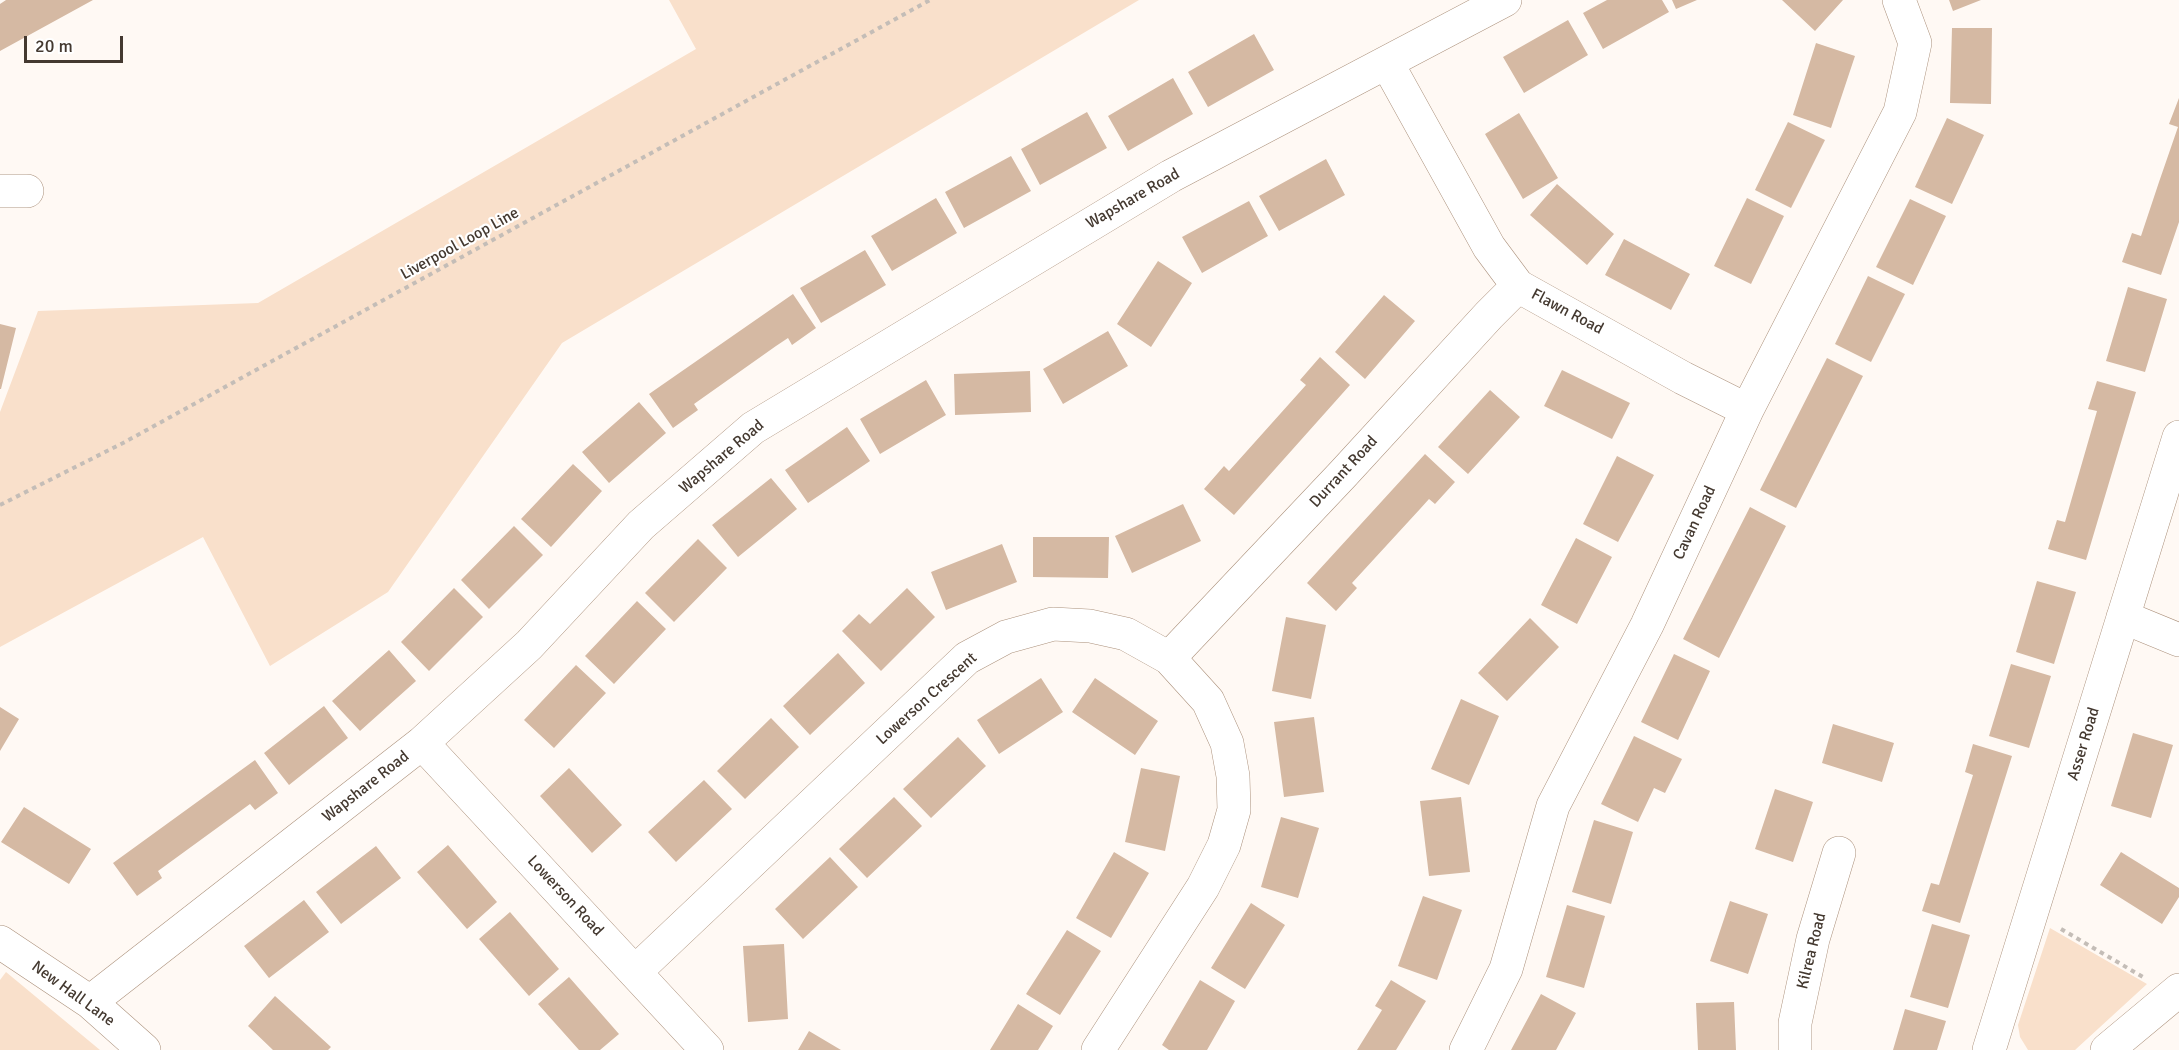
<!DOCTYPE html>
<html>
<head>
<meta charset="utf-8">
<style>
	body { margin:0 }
	#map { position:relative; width:2179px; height:1050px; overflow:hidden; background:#fff9f4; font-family:Signika,sans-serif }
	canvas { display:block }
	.scale { position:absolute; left:24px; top:36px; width:99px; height:27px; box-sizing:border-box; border:3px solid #443930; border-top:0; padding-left:8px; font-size:18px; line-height:21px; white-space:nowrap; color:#443930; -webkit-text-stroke:4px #fff; paint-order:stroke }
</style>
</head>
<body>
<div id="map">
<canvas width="2179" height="1050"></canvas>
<div class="scale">20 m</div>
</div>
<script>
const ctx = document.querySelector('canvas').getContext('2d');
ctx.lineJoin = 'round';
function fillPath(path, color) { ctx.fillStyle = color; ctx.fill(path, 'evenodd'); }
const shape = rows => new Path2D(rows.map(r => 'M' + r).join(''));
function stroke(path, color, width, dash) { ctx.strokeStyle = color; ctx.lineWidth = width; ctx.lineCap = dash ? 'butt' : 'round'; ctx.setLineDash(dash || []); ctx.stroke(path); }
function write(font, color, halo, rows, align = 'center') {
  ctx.font = font + ' Signika,sans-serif'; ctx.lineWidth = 4.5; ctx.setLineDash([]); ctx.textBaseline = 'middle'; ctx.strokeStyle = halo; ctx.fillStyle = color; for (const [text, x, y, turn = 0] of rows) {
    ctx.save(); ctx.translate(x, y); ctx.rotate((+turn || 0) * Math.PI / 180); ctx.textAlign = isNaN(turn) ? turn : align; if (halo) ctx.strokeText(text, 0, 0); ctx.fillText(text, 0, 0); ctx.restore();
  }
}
fillPath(shape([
	[669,0,1139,0,562,343,388,592,270,666,203,537,0,647,0,412,38,311,258,303,696,49],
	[2050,928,2147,984,2075,1050,2028,1050,2020,1037,2018,1025],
	[6,972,100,1050,0,1050,0,980]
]), '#f9e0cb');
fillPath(shape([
	[6,0,93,0,0,51,0,4],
	[1607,0,1662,0,1669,12,1603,49,1583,13],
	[1672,0,1697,0,1676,9],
	[1782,0,1843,0,1815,31],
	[1949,0,1981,0,1953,11],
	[1568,20,1588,55,1524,93,1503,57],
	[1952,28,1992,28,1991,104,1950,103],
	[1254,34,1274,70,1208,107,1188,72],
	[1816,43,1855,56,1831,128,1793,115],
	[1173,78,1193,114,1128,151,1108,116],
	[2179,98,2179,222,2161,275,2122,262,2132,233,2141,236,2159,182,2178,127,2169,124],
	[1087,112,1107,148,1040,185,1021,149],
	[1519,113,1558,178,1523,199,1485,134],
	[1947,118,1984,135,1952,204,1915,187],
	[1788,122,1825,140,1791,208,1755,190],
	[1011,156,1031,191,964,228,945,192],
	[1326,159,1345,195,1279,231,1259,196],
	[1557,184,1614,234,1587,265,1530,215],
	[936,198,957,233,892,271,871,236],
	[1747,198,1784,216,1751,284,1714,266],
	[1910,199,1946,216,1913,285,1876,267],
	[1249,201,1268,236,1202,273,1182,237],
	[1624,239,1690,274,1671,310,1605,275],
	[865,250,886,285,821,323,800,288],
	[1158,261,1192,283,1151,347,1117,324],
	[1868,276,1905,294,1871,362,1835,344],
	[2128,287,2167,299,2145,372,2106,361],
	[793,294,816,328,792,345,788,338,776,346,694,404,698,410,673,428,649,394],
	[1384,295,1415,321,1365,379,1335,352],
	[0,324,16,328,1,389,0,389],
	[1108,331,1128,366,1063,404,1043,369],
	[1320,357,1350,385,1234,515,1204,489,1224,466,1229,471,1306,385,1300,380],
	[1827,358,1863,376,1796,508,1760,490],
	[1562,370,1630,403,1612,439,1544,406],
	[1030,371,1031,412,955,415,954,374],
	[926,380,946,415,880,454,860,419],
	[2097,381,2136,392,2086,560,2048,549,2057,520,2065,522,2097,411,2088,409],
	[1490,390,1520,417,1468,474,1438,447],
	[639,402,666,433,609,483,582,452],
	[847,427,870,461,808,503,785,470],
	[1425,454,1455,482,1435,504,1429,499,1420,509,1352,583,1357,588,1336,611,1307,583],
	[1617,456,1654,475,1618,542,1583,524],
	[573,464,602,491,551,547,521,519],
	[771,478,797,509,738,557,712,525],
	[1183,504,1201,541,1132,573,1115,536],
	[1750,507,1786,526,1719,658,1683,639],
	[514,526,543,555,489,609,461,580],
	[1033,537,1109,537,1108,578,1033,577],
	[1576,538,1612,557,1577,624,1541,605],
	[698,539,727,568,674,622,645,593],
	[1002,544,1017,582,946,610,931,572],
	[2037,581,2076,592,2054,664,2016,652],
	[454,588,483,617,429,671,401,642],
	[907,588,935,617,881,671,842,631,859,614,870,624],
	[637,601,666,629,614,684,585,656],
	[1286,617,1326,625,1311,699,1272,691],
	[1530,618,1559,647,1507,701,1478,673],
	[389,650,416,681,360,731,332,701],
	[838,653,865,683,810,735,783,706],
	[1674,654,1710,671,1678,740,1641,722],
	[2011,664,2051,676,2029,748,1989,736],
	[576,665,606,693,554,748,524,720],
	[1041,678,1063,712,999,754,977,720],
	[1095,678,1158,721,1135,755,1072,712],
	[1461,699,1499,716,1469,785,1431,769],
	[324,706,348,738,289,785,264,753],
	[0,707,19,719,0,751],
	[1314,717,1324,792,1284,797,1274,722],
	[771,718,799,747,745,799,717,771],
	[1833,724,1894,743,1882,782,1822,763],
	[2133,733,2173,745,2151,818,2111,806],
	[1634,736,1682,759,1665,793,1654,788,1638,822,1601,804],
	[958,737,986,766,931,818,903,789],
	[1973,744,2012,756,1960,923,1922,911,1931,883,1939,885,1973,775,1965,772],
	[255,760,278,793,255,810,250,804,158,871,162,878,137,896,113,863],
	[569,768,622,825,592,853,540,796],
	[1141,768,1180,776,1165,851,1125,842],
	[704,780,732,809,676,862,648,832],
	[1775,789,1813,802,1793,862,1755,849],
	[894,797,922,826,867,878,839,849],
	[1461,797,1470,872,1429,876,1420,801],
	[24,807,91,849,69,884,1,842],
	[1281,817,1319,828,1298,898,1261,887],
	[1594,820,1633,832,1611,904,1572,892],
	[448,845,497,902,467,929,417,872],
	[376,846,401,878,341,924,316,892],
	[1114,852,1149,873,1111,938,1076,918],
	[2121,852,2179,888,2179,897,2162,924,2100,885],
	[830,857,858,887,803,939,775,909],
	[1423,896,1462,910,1437,980,1398,966],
	[304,900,329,932,269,978,244,946],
	[1730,901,1768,914,1748,974,1710,961],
	[1251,903,1285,925,1245,989,1211,968],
	[1567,905,1605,916,1584,988,1546,977],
	[510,912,559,969,529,996,479,939],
	[1932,924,1970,935,1948,1008,1910,997],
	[1067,930,1101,951,1060,1015,1026,994],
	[784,944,788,1019,748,1022,743,946],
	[569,977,619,1034,600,1050,579,1050,538,1004],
	[1200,980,1235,1001,1207,1050,1169,1050,1162,1045],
	[1391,980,1426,1001,1396,1050,1357,1050,1382,1010,1375,1006],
	[1541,994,1576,1013,1556,1050,1511,1050],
	[275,996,331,1047,328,1050,273,1050,248,1026],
	[1734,1002,1736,1050,1698,1050,1696,1003],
	[1018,1004,1053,1026,1038,1050,990,1050],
	[1905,1009,1946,1021,1937,1050,1893,1050],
	[809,1031,841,1050,798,1050]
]), '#d5b9a3');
const minor = shape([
	[1387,63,1489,247,1518,286,1683,378,1747,410],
	[0,191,27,191],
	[2123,617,2179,640],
	[1169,658,1343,474,1489,315,1518,286],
	[422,743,707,1050],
	[0,942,90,1002,144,1050],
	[635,972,967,658,1006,637,1053,624,1090,626,1126,634,1169,658,1208,701,1227,743,1233,776,1234,810,1224,845,1203,887,1098,1050],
	[90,1002,422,743,529,645,641,525,753,428,1171,176,1505,0],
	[1466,1050,1506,969,1553,806,1647,625,1747,410,1900,112,1915,43,1899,0],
	[1795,1050,1795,1023,1813,939,1839,853],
	[1989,1050,2179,437],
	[2107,1050,2179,990]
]);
stroke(minor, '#ac927d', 34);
stroke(shape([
	[0,505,123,443,930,0],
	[2061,929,2143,977]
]), '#c4bdb7', 4, [4.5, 4.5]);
stroke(minor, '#fff', 33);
write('16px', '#443930', '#fff', [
	["Wapshare Road",1133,199,-30],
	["Liverpool Loop Line",460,244,-29],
	["Flawn Road",1567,312,28],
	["Wapshare Road",722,457,-40],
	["Durrant Road",1344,472,-47],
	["Cavan Road",1695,523,-65],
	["Lowerson Crescent",927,699,-42],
	["Asser Road",2084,744,-73],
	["Wapshare Road",366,787,-38],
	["Lowerson Road",565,896,47],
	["Kilrea Road",1812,951,-76],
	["New Hall Lane",73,994,36]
]);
</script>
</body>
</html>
